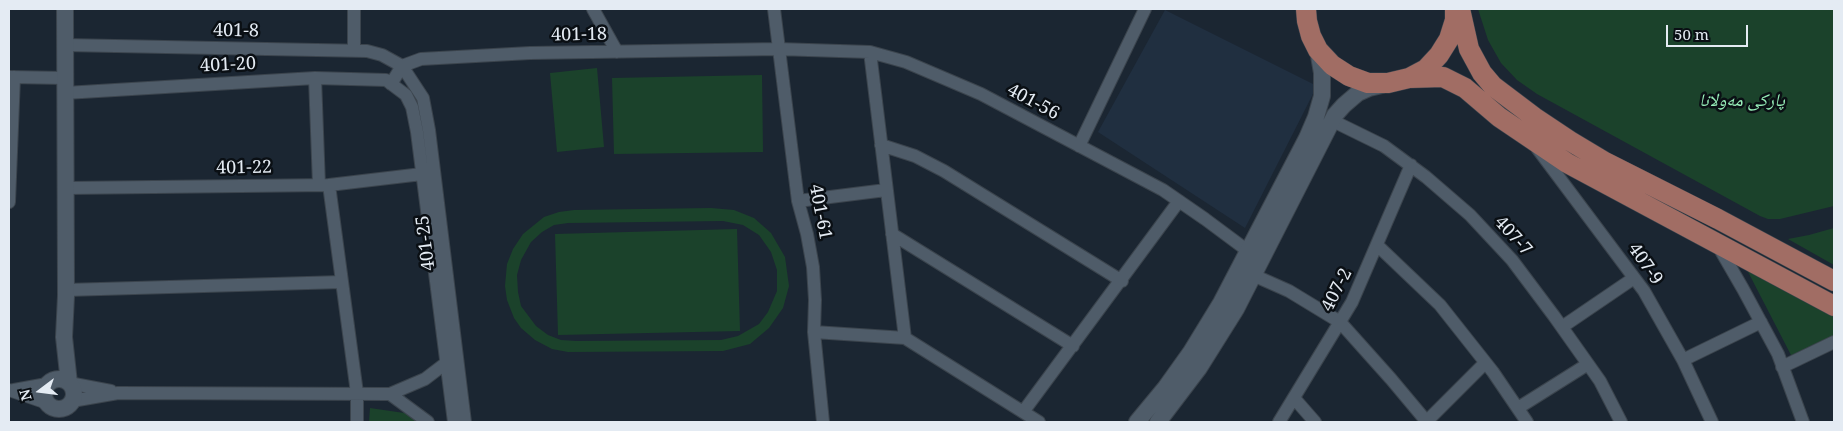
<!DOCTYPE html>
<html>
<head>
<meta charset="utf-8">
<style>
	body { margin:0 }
	#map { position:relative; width:1843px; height:431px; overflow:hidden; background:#1b2632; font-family:"Noto Serif",serif }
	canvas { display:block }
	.frame { position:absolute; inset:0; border:10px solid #e4ebf3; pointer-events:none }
	.north { position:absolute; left:15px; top:366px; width:50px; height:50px; -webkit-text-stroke:4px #0a0f14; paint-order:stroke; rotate:255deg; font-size:14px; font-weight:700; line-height:20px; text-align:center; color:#e4ebf3 }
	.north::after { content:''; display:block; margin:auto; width:18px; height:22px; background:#e4ebf3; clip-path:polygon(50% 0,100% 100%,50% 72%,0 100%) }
	.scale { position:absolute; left:1666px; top:25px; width:82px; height:22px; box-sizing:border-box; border:2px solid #e4ebf3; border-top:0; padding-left:6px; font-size:15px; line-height:18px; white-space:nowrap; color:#e4ebf3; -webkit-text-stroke:4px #0a0f14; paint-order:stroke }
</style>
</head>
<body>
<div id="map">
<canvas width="1843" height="431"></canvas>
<div class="frame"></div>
<div class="north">N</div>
<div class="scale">50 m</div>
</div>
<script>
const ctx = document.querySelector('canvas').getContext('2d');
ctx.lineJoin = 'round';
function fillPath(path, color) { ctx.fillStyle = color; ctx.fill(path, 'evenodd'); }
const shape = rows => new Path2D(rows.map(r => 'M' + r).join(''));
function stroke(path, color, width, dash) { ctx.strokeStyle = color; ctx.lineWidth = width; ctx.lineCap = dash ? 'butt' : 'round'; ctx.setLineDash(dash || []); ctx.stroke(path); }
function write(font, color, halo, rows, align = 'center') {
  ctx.font = font + ' "Noto Serif","Noto Naskh Arabic",serif'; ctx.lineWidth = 5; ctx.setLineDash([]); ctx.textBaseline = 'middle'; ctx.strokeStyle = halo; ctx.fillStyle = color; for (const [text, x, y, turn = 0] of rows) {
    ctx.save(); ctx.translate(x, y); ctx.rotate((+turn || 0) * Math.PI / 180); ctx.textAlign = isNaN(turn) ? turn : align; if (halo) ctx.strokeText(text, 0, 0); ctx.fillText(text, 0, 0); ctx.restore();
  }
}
fillPath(shape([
	[1165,10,1317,86,1245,228,1098,132]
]), '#202f40');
fillPath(shape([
	[1478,9,1834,9,1834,206,1780,219,1768,219,1760,216,1537,94,1517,80,1501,63,1488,40],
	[597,68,604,147,557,152,550,73],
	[762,75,763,152,614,154,612,78],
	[711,208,734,210,754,218,771,233,785,257,789,286,783,308,769,328,750,344,723,351,568,352,552,349,535,340,521,328,514,318,507,300,505,286,507,264,513,249,523,234,544,217,559,212,574,210],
	[723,221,743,225,759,235,771,252,777,270,777,291,768,312,759,324,738,336,721,340,576,341,561,340,548,335,536,326,521,306,518,292,517,275,521,260,531,242,542,232,554,225,568,223],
	[1834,228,1834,265,1788,239,1809,235],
	[737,229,740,331,558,335,555,234],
	[1745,266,1834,315,1834,337,1792,357],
	[370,408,411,414,420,422,369,422]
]), '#1b422b');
const minor = shape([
	[354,9,354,50],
	[593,9,617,52],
	[774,9,798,201,807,234,813,267,815,300,814,332,823,422],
	[65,45,367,51,382,55,402,66,423,98,429,130,465,422],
	[870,52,905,338],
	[9,77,65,78],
	[315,78,319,185],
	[391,84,402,66,421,59,530,53,778,49,870,52,906,62,981,94,1163,190,1205,219,1248,251],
	[65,93,315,78,386,80,406,95,412,107,417,132,454,422],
	[1331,120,1384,146,1426,177,1470,215,1512,260,1554,316,1600,381,1621,422],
	[881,145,915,156,944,171,1122,281],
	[1079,146,1145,9],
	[1537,148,1644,291,1683,360,1712,422],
	[329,185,357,393,357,422],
	[66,188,329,185,422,174],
	[798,201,886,190],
	[9,202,14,77],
	[892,234,1073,346],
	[1717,244,1743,289,1778,354,1803,422],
	[1377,245,1440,305,1493,372,1527,422],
	[1253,275,1289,291,1340,322,1391,379,1427,422],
	[66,290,342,282],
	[1562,327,1634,278],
	[814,332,905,338,1039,422],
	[1683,360,1761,322],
	[1782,367,1834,342],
	[69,383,111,391],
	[9,390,47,403],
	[14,390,47,384],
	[390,394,425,379,446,363],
	[1294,398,1315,422],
	[72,401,118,393,390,394,428,422],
	[1518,408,1588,364],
	[1023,412,1179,201],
	[1279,422,1352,302,1411,165],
	[1426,422,1485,363]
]);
const tertiary = shape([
	[65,9,66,296,64,337,69,383],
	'44 394a15 15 0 1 1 30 0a15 15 0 1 1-30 0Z',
	[1137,422,1166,387,1191,352,1221,303,1307,138,1316,117,1322,96,1322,73,1318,50],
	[1158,422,1199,368,1236,309,1335,115,1344,105,1358,93,1369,88,1382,85]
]);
const primary = shape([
	[1306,9,1307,21,1311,36,1318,50,1332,65,1349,76,1368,83,1388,83,1409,78,1426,69,1439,55,1449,39,1455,20,1455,9],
	[1460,9,1469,49,1482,73,1493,86,1534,117,1570,141,1605,162,1718,219,1834,281],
	[1409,78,1443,77,1465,88,1499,117,1567,163,1834,306]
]);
stroke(minor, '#3b444d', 14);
stroke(tertiary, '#3b444d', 18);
stroke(primary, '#3b444d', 21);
stroke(minor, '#4f5c69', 12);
stroke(tertiary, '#4f5c69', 16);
stroke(primary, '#a16d64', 20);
write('18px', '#e4ebf3', '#0a0f14', [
	["401-8",236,31,1],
	["401-18",579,35,-1],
	["401-20",228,65,-3],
	["401-56",1033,102,28],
	["401-22",244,168,-1],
	["401-61",820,212,79],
	["407-7",1513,236,48],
	["401-25",426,243,-97],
	["407-9",1645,264,55],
	["407-2",1337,290,-63]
]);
write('italic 18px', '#97efb9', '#0a0f14', [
	["پارکی مەولانا",1742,101]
]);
</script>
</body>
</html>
